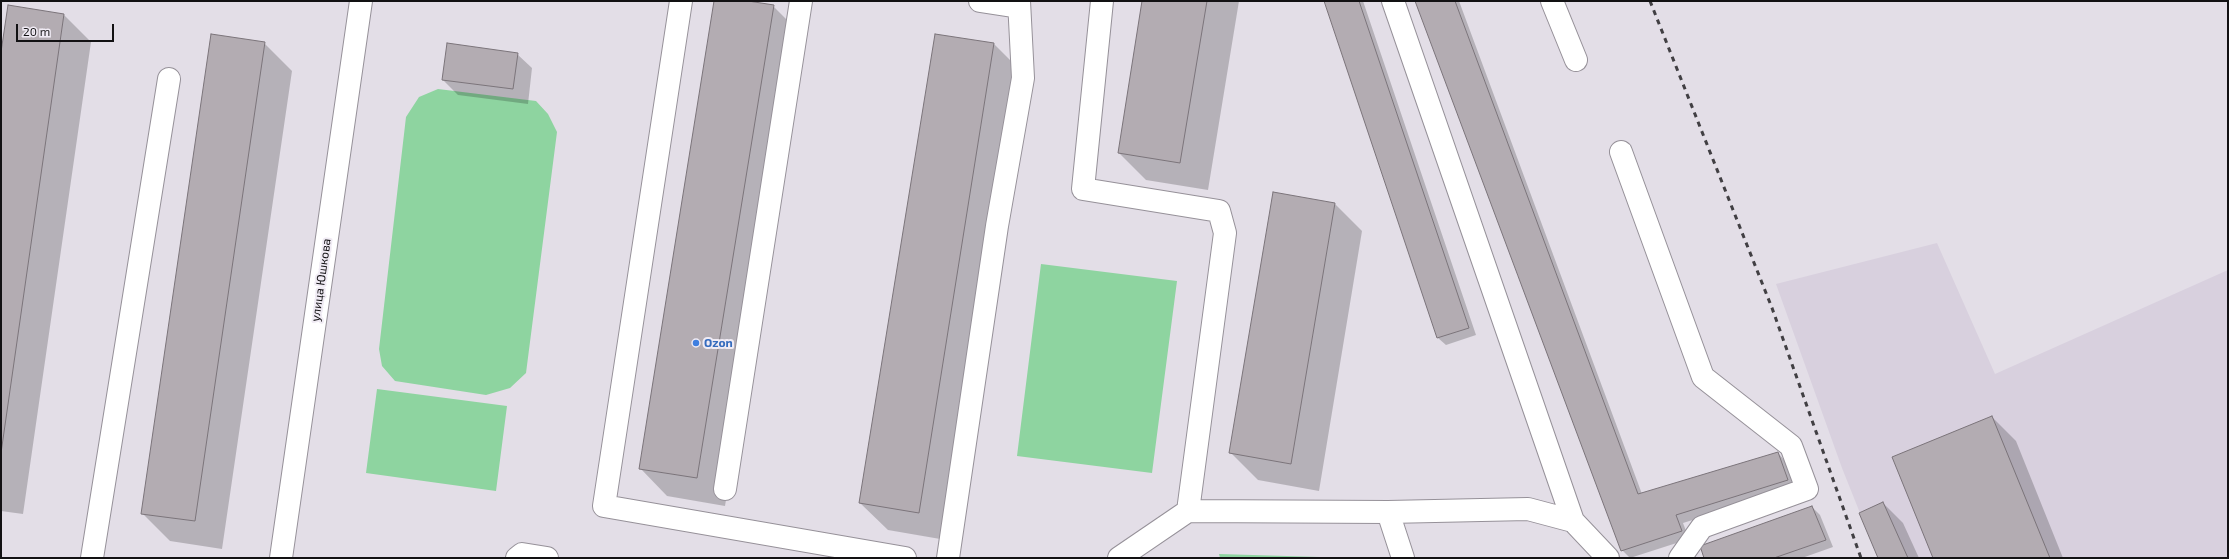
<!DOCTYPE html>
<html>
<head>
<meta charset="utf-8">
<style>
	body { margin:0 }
	#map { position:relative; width:2229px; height:559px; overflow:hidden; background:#e3dee7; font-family:"Exo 2",sans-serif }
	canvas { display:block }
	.frame { position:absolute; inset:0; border:2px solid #121113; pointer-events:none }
	.scale { position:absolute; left:16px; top:24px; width:98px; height:18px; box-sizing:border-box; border:2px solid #121113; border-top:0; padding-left:5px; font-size:12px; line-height:14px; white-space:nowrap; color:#121113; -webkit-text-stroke:3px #f0ebf4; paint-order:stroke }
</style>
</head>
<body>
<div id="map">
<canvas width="2229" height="559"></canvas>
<div class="frame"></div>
<div class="scale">20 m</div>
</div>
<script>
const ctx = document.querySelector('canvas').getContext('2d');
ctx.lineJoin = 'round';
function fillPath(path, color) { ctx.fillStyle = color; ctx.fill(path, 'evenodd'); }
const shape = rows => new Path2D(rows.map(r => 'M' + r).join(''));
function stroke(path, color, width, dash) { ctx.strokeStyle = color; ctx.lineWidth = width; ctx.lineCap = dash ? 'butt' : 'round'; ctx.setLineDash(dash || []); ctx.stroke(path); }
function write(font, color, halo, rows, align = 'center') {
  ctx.font = font + ' "Exo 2",sans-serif'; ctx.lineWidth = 4; ctx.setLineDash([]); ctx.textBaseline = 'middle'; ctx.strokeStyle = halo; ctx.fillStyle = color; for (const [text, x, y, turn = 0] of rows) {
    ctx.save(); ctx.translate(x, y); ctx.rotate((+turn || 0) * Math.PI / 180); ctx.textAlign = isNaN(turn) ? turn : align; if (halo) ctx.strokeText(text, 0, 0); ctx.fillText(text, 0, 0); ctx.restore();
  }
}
fillPath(shape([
	[1937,243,1995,374,2228,270,2228,558,1878,558,1842,468,1776,284]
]), '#d8d0de');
fillPath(shape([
	[438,89,536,101,548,114,557,132,526,373,510,388,486,395,395,381,382,366,379,349,406,117,419,97],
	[1041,264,1177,281,1152,473,1017,456],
	[377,389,507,406,496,491,366,473],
	[1219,554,1354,558,1220,558]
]), '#8ed4a0');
fillPath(shape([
	[715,1,742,1,773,6,801,34,725,506,667,496,640,468],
	[1143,1,1239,1,1208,190,1146,180,1119,153],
	[1325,1,1363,1,1476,335,1446,345,1438,338],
	[1416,1,1459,1,1642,494,1778,453,1785,461,1795,488,1683,523,1689,539,1630,558,1622,550],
	[64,15,91,42,23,514,1,511,1,59],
	[936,35,994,44,1022,72,946,540,888,530,860,503],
	[264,43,292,71,222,549,170,541,142,513],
	[517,54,532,68,528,104,458,95,443,80],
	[1335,204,1362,231,1319,491,1258,480,1230,452],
	[1992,417,2016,441,2063,558,1934,558],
	[1883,503,1903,523,1919,558,1879,558],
	[1812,507,1820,515,1833,547,1802,558,1705,558]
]), '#0003');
const building = shape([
	[714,1,748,1,774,5,697,478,639,469,714,1],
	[1142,1,1207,1,1180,163,1118,153,1142,1],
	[1324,1,1359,1,1469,328,1437,338,1324,1],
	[1415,1,1455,1,1638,494,1778,452,1788,480,1676,515,1682,531,1621,551,1415,1],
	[8,5,64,14,1,453,1,52,8,5],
	[211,34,265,42,195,521,141,514,211,34],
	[935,34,994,43,919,513,859,503,935,34],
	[447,43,518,53,513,89,442,80,447,43],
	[1273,192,1335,203,1291,464,1229,453,1273,192],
	[1992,416,2050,558,1933,558,1892,457,1992,416],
	[1883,502,1908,558,1878,558,1859,513,1883,502],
	[1812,506,1826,540,1774,558,1704,558,1700,546,1812,506]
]);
fillPath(building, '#b3acb2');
stroke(building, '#7b747a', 1);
const minor = shape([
	[681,1,604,506,905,558],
	[980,1,1019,7],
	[1102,1,1083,189,1219,211,1225,233,1188,511],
	[1393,1,1573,521,1608,558],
	[1552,1,1576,60],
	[1621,152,1703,377,1791,446,1807,489,1702,527,1680,558],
	[725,489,801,1],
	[1388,512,1403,558],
	[92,558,169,79],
	[281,558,361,1],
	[517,558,522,554,547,558],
	[948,558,997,226,1023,78,1019,1],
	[1119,558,1188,511,1388,512,1528,509,1573,521]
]);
stroke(minor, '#969199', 24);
stroke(minor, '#fff', 22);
stroke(shape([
	[1650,1,1772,308,1861,558]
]), '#413f43', 3, [5, 5]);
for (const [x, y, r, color] of [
	[696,343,4,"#3f7fe0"]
]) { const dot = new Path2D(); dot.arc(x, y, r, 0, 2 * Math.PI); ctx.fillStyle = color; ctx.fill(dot); stroke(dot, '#f0ebf4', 1.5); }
write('12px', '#121113', '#f0ebf4', [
	["улица Юшкова",321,280,-82]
]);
write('bold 12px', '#366cbe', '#f0ebf4', [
	["Ozon",704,343]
], 'left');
</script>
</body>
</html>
